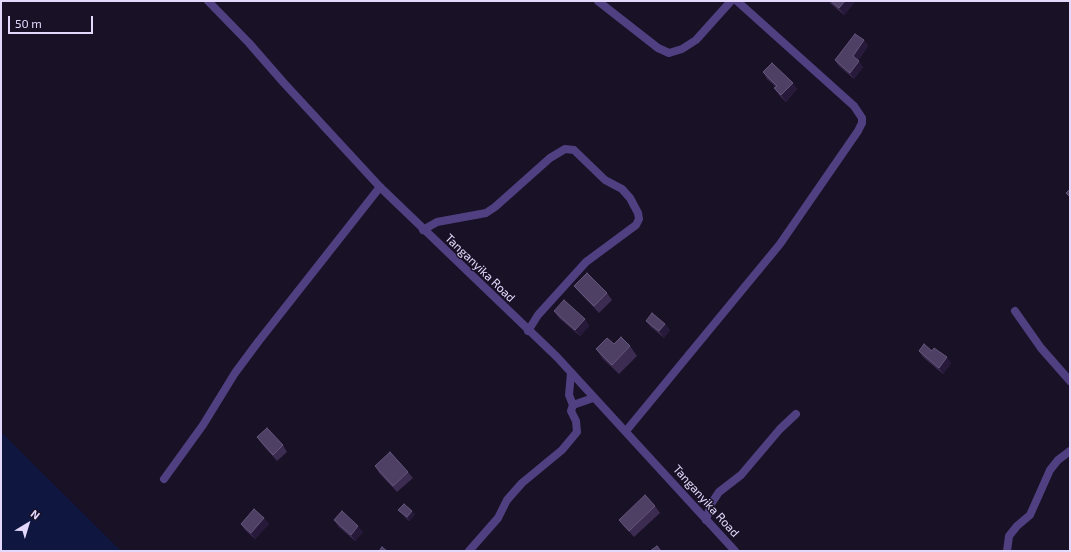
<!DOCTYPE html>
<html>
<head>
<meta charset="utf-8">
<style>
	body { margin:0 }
	#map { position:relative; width:1071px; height:552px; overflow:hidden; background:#191126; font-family:"Exo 2",sans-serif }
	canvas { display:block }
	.frame { position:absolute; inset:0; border:2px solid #e4d9fc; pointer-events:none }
	.north { position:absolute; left:8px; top:504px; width:40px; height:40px; -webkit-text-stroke:3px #191126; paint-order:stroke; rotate:38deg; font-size:11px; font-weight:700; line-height:16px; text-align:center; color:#e4d9fc }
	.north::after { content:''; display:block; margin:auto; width:14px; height:18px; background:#e4d9fc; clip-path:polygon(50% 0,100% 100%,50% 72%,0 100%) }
	.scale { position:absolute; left:8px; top:16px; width:85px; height:18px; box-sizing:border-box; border:2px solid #e4d9fc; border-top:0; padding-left:5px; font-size:12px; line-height:14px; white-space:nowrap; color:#e4d9fc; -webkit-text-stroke:3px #191126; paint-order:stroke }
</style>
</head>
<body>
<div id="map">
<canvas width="1071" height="552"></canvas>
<div class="frame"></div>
<div class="north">N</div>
<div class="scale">50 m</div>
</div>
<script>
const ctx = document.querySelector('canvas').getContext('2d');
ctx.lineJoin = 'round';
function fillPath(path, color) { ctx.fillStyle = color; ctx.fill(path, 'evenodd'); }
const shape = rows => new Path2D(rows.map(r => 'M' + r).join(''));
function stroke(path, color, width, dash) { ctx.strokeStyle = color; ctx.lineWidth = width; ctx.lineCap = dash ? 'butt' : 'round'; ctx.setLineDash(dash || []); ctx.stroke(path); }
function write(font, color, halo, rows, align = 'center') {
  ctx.font = font + ' "Exo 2",sans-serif'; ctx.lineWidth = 3; ctx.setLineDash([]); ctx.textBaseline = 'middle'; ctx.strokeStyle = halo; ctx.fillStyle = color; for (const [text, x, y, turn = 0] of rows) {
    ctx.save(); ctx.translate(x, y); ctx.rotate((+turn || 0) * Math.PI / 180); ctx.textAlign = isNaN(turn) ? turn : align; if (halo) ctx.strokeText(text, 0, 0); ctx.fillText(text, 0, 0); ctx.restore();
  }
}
fillPath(shape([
	[1,432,121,551,1,551]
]), '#0f1741');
stroke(shape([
	[598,1,658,48,669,53,682,49,696,40,731,1],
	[423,230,437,222,486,213,495,207,550,158,565,149,574,150,605,180,622,189,630,198,638,213,639,219,636,225,586,262,538,315,528,331],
	[1015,311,1041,348,1070,381],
	[571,373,569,395,573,405],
	[626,431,780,244,858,131,862,123,862,118,854,106,737,1],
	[164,479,203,425,235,373,258,342,380,187],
	[706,520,711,504,719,492,741,475,780,429,796,414],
	[469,551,498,518,507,500,522,483,562,450,577,432,576,421,571,411,573,405,593,398],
	[1007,551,1009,536,1017,526,1030,515,1050,470,1058,460,1070,451]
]), '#504081', 8);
stroke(shape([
	[208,1,249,43,283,82,380,187,557,357,735,551]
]), '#504081', 8);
fillPath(shape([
	[829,1,852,1,854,3,844,15,830,3],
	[864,40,868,46,858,61,863,67,854,79,839,66,835,60],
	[763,72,797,89,786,102,779,95,774,88,776,87,767,79],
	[574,286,607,293,612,300,599,313,579,292],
	[554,311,585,319,589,326,580,336,559,318],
	[646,321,665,324,670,330,664,338,651,327],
	[614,344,630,346,637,356,619,374,603,359,596,349],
	[919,351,932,351,951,363,943,374,923,357],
	[257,437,283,445,287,452,277,461,262,444],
	[375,466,408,472,413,478,397,492,379,473],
	[655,506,660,513,634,537,624,526,619,520],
	[398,510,415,514,409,521],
	[264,518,269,524,255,539,245,530,241,524],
	[334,520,363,532,355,541,339,527]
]), '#3c2c52');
fillPath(shape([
	[845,1,852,1,854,3,844,15,839,8],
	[864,40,868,46,857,62,853,56],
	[859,61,863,67,854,79,850,73],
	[793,83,797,89,786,102,781,95],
	[585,319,589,326,580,336,575,330],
	[665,324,670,330,664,338,659,331],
	[947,357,951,363,943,374,939,368],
	[412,511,415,514,409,521,407,517],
	[264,518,269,524,255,539,251,533],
	[358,526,363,532,355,541,351,535]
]), '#261939');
const building = shape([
	[831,1,845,1,839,8,831,1],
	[855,34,864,40,853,56,859,61,850,73,835,60,855,34],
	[772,63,793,83,781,95,774,88,777,86,763,72,772,63],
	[1070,189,1070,197,1066,193,1070,189],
	[587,273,607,293,594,306,574,286,587,273],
	[564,300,585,319,575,330,554,311,564,300],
	[652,313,665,324,659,331,646,321,652,313],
	[621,337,630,346,612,365,596,349,607,338,614,344,621,337],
	[924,344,932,351,934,348,947,357,939,368,919,351,924,344],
	[267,428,283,445,273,455,257,437,267,428],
	[390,452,408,472,393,486,375,466,390,452],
	[645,495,655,506,629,531,619,520,645,495],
	[404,504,412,511,407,517,398,510,404,504],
	[254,509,264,518,251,533,241,524,254,509],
	[342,511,358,526,351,535,334,520,342,511],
	[657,546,661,551,650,551,657,546],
	[382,547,387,551,379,551,382,547]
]);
fillPath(building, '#4e3f64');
stroke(building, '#65577c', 1);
write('12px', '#e4d9fc', '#191126', [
	["Tanganyika Road",480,268,44],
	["Tanganyika Road",706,501,48]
]);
</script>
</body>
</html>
